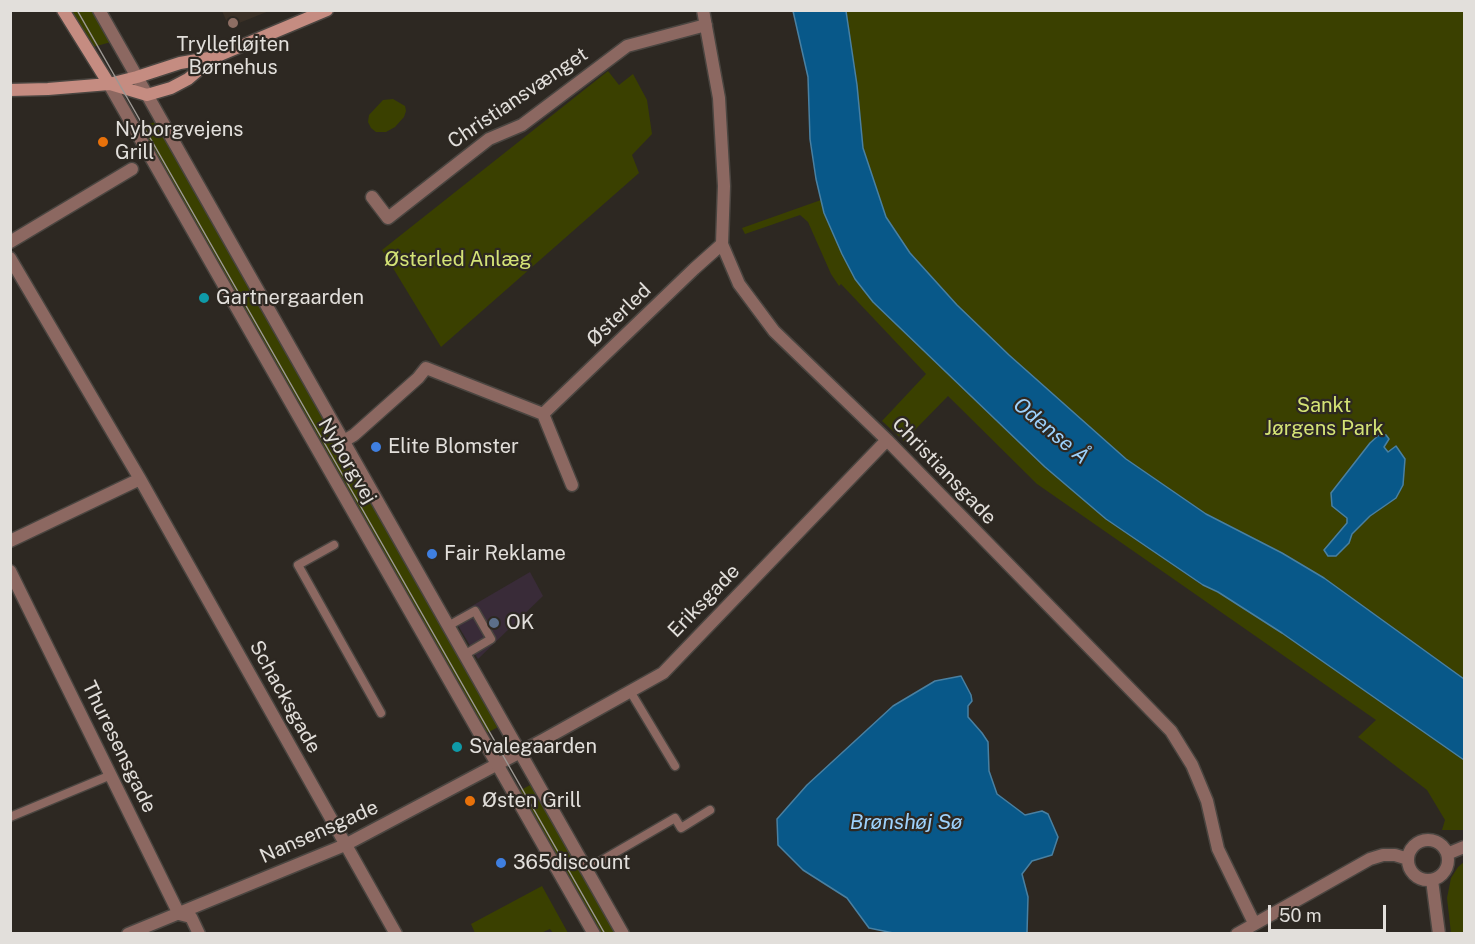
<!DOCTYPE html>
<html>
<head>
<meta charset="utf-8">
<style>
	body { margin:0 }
	#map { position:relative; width:1475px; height:944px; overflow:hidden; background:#2d2822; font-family:"Public Sans",sans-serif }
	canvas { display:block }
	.frame { position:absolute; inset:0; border:12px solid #e2dfdb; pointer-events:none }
	.scale { position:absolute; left:1268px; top:905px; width:118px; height:27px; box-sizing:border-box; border:3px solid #e2dfdb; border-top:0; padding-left:8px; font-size:18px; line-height:21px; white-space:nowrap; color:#e2dfdb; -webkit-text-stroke:4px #2d2822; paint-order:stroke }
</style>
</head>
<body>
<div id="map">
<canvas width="1475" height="944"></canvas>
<div class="frame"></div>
<div class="scale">50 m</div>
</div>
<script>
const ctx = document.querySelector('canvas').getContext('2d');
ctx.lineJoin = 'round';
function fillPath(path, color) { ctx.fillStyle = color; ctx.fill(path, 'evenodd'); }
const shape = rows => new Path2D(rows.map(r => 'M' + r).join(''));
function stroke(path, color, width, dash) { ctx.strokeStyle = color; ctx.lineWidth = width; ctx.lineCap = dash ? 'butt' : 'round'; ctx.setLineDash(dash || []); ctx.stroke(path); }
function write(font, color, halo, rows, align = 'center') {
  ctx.font = font + ' "Public Sans",sans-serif'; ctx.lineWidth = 4.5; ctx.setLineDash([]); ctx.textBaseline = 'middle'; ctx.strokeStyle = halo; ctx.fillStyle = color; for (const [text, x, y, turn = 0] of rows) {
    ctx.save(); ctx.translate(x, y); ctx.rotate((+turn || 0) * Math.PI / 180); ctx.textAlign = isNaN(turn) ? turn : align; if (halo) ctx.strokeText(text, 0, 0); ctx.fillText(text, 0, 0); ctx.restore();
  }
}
fillPath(shape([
	[530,572,543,596,478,659,453,617]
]), '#392b38');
fillPath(shape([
	[222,11,269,11,229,27]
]), '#3a3026');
fillPath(shape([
	[72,11,93,11,111,42,93,47],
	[846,11,1464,11,1464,679,1324,578,1282,553,1206,514,1126,459,1009,355,957,305,910,253,886,217,863,148,857,85],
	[608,71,619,85,633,74,647,100,652,134,632,155,639,173,441,347,382,250],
	[393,99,405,106,406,111,404,117,395,127,386,132,376,132,371,128,368,122,369,115,383,100],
	[156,122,500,726,485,734,139,126],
	[821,200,824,213,873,302,1045,467,1106,519,1202,585,1218,592,1282,633,1464,760,1464,830,1442,830,1445,820,1427,790,1358,737,1376,720,1037,484,948,396,904,441,882,421,926,374,841,284,839,286,831,274,808,222,800,215,745,234,742,228],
	[534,783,619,933,600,933,519,791],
	[1464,862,1464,933,1451,933,1447,898,1451,878,1458,867],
	[542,886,568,933,553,933,550,929,541,933,475,933,471,924]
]), '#3a4000');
const water = shape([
	[793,11,846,11,857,85,863,148,886,217,910,253,957,305,1009,355,1126,459,1206,514,1282,553,1324,578,1464,679,1464,760,1282,633,1218,592,1203,585,1106,519,1045,467,873,302,855,279,842,254,824,213,816,179,810,139,808,77,793,11],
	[1380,434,1386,435,1389,439,1384,447,1388,452,1396,446,1405,459,1403,485,1396,498,1370,516,1352,534,1349,543,1336,556,1328,556,1324,550,1347,523,1347,518,1332,506,1331,493,1370,443,1380,434],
	[961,676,971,695,972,701,968,706,968,717,982,733,988,742,989,771,997,794,1025,815,1042,811,1048,814,1058,837,1052,855,1032,861,1022,874,1028,897,1027,933,898,934,869,928,847,898,803,870,778,845,777,819,807,785,893,706,935,681,961,676]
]);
fillPath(water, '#085889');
stroke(water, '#4980a2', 1.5);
const service = shape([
	[334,545,298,565,381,713],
	[448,626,475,611,491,639,464,655],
	[630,691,675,766],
	[10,817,111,775],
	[587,869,675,818,681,828,710,810]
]);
const minor = shape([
	[703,10,719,98,724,186,722,244,739,284,774,331,887,440,1171,731,1192,765,1207,801,1218,849,1254,923],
	[372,197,388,218,489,139,522,125,627,46,706,25],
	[10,242,132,169],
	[10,258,140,479,396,934],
	[543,414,572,485],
	[342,442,354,435,418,378,426,368,543,414,694,269,722,244],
	[10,541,140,479],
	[10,571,179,914,191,917,199,934],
	'1408 860a20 20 0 1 1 40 0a20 20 0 1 1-40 0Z',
	[1447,854,1464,847],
	[1432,880,1439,934],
	[128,934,345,845,543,740,663,673,887,440],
	[1237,934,1370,859,1383,855,1395,855,1408,859]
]);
const tertiary = shape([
	[99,10,623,934],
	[109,84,594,934]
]);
const secondary = shape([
	[63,10,109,84],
	[110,84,147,95,171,88,188,79,214,57],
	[10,90,48,89,109,84,137,77,180,63,215,57,327,10]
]);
stroke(service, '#4a4540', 11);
stroke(minor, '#4a4540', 15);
stroke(tertiary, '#4a4540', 15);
stroke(secondary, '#4a4540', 15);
stroke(service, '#8c6861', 8);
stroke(minor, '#8c6861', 12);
stroke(tertiary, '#8c6861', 12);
stroke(secondary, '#c58c81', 12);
stroke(shape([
	[77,10,605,934]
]), '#9c9894', 1.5);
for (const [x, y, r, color] of [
	[233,23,6,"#8d6e63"],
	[103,142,6,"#e8710a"],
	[204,298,6,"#0f9aa8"],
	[376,447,6,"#3f7fe0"],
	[432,554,6,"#3f7fe0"],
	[494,623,6,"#5c6f8a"],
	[457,747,6,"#0f9aa8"],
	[470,801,6,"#e8710a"],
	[501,863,6,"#3f7fe0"]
]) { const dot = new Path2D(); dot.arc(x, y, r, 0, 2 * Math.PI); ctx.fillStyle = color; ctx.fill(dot); stroke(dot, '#2d2822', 2); }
write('20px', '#e2dfdb', '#2d2822', [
	["Tryllefløjten",233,45,"center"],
	["Børnehus",233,68,"center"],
	["Nyborgvejens",115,130],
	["Grill",115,153],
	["Gartnergaarden",216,298],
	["Elite Blomster",388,447],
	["Fair Reklame",444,554],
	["OK",506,623],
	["Svalegaarden",469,747],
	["Østen Grill",482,801],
	["365discount",513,863]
], 'left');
write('20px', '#e2dfdb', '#2d2822', [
	["Christiansvænget",518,98,-34],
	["Østerled",619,315,-44],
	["Nyborgvej",347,461,60],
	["Christiansgade",944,471,46],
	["Eriksgade",704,601,-46],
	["Schacksgade",285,697,61],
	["Thuresensgade",119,747,64],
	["Nansensgade",319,832,-24]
]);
write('20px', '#d4e376', '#2d2822', [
	["Østerled Anlæg",458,260],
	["Sankt",1324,406],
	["Jørgens Park",1324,429]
]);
write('italic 21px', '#9dd1fc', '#2d2822', [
	["Odense Å",1051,431,40],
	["Brønshøj Sø",906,823]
]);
</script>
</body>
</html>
